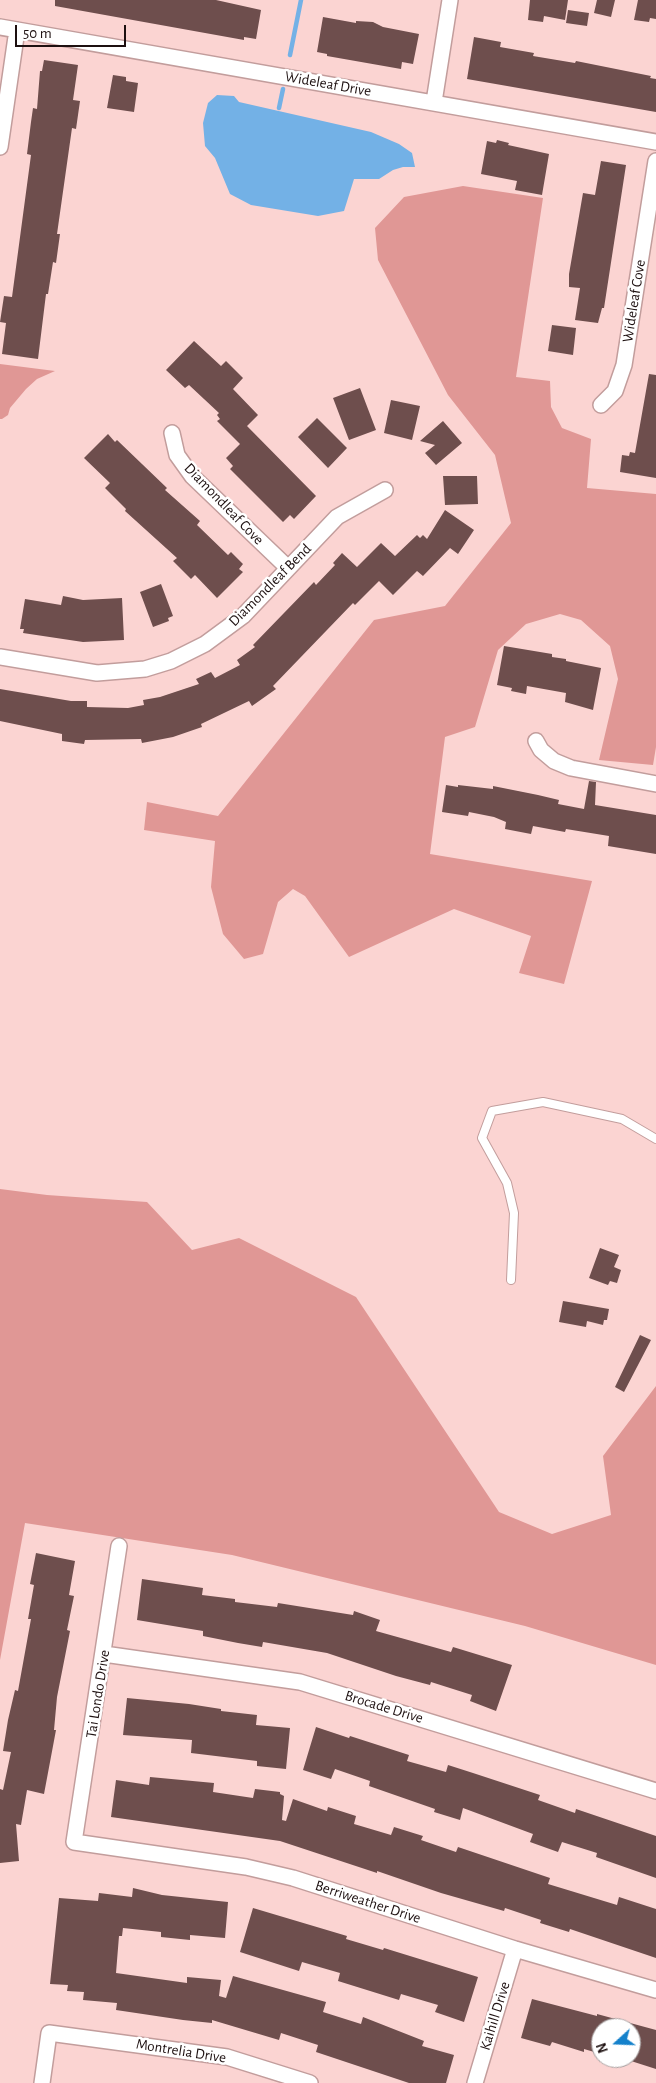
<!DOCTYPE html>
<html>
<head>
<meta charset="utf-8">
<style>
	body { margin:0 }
	#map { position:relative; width:656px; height:2083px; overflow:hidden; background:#fbd4d2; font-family:"Alegreya Sans",sans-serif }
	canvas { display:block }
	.north { position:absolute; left:591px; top:2018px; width:50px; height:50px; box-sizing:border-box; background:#fff; border:1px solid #a59f9f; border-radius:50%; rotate:250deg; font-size:14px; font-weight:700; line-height:20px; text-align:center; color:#1d1010 }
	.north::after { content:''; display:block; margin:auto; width:18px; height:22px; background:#1481cb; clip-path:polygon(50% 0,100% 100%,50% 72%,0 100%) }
	.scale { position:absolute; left:15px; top:25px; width:111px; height:22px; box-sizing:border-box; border:2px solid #1d1010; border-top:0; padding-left:6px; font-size:15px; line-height:18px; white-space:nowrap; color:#1d1010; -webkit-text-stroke:4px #fff; paint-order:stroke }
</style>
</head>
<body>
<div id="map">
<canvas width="656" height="2083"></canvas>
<div class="north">N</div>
<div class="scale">50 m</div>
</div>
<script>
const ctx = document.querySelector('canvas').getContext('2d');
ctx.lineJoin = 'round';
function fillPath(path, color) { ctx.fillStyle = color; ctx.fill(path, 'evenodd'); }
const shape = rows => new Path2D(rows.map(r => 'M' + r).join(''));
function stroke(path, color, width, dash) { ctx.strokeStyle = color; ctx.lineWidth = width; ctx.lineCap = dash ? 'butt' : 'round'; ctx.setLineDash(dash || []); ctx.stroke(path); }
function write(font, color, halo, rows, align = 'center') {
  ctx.font = font + ' "Alegreya Sans",sans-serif'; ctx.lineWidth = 5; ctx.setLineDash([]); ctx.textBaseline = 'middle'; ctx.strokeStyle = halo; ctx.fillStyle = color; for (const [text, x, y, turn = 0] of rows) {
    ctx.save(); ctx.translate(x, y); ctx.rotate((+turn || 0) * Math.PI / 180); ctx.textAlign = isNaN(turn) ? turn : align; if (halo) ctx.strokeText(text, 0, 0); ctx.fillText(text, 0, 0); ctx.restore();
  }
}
fillPath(shape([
	[463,186,543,198,516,377,550,381,551,407,562,428,591,439,587,488,656,494,656,747,653,765,599,760,618,679,610,646,581,620,560,614,526,624,498,650,475,727,445,737,430,854,592,881,564,984,519,973,531,936,454,909,349,957,305,896,293,889,278,902,263,954,244,959,223,934,211,887,215,841,144,830,147,802,218,816,374,620,445,606,511,523,495,455,448,395,378,260,375,228,404,197],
	[0,364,55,371,37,379,26,389,10,408,8,415,2,419,0,419],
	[0,1189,47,1195,147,1202,192,1250,239,1238,356,1297,499,1512,552,1534,611,1515,603,1456,656,1386,656,1665,525,1626,232,1555,25,1523,0,1660]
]), '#e09795');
fillPath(shape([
	[217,95,234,96,239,102,371,132,399,144,412,153,415,167,403,167,393,170,379,179,354,179,344,211,318,216,251,205,230,194,215,158,205,146,203,123,208,103]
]), '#73b1e6');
stroke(shape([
	[290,55,301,0],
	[279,108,283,89]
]), '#73b1e6', 4.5);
fillPath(shape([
	[55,0,216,0,261,10,256,39,244,37,244,40,55,6],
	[530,0,568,0,565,20,544,16,543,22,528,20],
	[597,0,615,0,611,17,594,13],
	[638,0,656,0,656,19,650,18,649,22,634,20],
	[568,10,589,13,587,26,566,23],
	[323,17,356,23,356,21,373,22,383,27,419,34,413,64,402,62,401,69,327,56,327,54,317,52],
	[474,37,501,42,500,47,534,53,533,56,575,63,576,61,651,76,650,78,656,79,656,112,467,79],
	[44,60,78,65,73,100,80,101,76,129,72,128,57,234,60,234,56,263,53,262,48,294,46,294,38,359,2,354,6,323,0,322,4,296,12,297,31,155,27,154,31,122,33,108,37,109,40,71,42,71],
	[113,75,126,77,126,81,138,83,134,112,107,108],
	[497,140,509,143,508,145,549,154,542,195,515,190,517,181,481,174,487,141,496,143],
	[601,161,626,165,604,308,602,308,598,323,575,320,580,288,569,287,569,274,583,193,595,195],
	[552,325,576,328,573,355,548,351],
	[194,341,221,366,226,361,243,378,233,389,258,415,247,426,316,496,294,519,290,515,283,522,230,469,233,466,226,458,240,444,217,421,220,419,217,415,219,413,189,385,185,388,166,370],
	[649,374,656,375,656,478,620,472,622,455,629,456,630,452,635,453],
	[360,388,376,430,349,440,333,398],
	[391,400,420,406,412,440,384,433],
	[317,418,347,448,328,468,298,437],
	[443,421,462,443,436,465,425,453,435,445,420,441],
	[108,434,115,442,117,440,167,488,165,490,200,521,197,525,228,555,231,552,243,564,239,569,243,572,217,598,195,575,191,579,173,561,177,558,125,511,126,509,105,488,110,483,84,458],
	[443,476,477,476,478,504,445,505],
	[445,510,474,530,458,554,450,548,423,576,417,571,393,595,379,581,355,605,353,603,273,686,276,689,252,706,249,701,201,724,202,727,173,737,142,743,141,739,85,740,84,744,62,741,62,734,0,721,0,689,71,701,87,701,87,707,128,708,144,705,143,700,160,697,199,684,196,679,211,672,215,678,240,665,237,660,255,647,253,645,314,582,316,585,335,565,333,563,342,553,357,567,381,543,395,556,417,535,420,538,423,535,427,539],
	[161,584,173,616,168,618,169,621,153,627,140,592],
	[63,596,83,600,122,598,124,640,83,642,23,633,24,629,20,629,25,599,61,605],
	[504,646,552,654,552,657,566,659,566,661,601,668,593,710,565,702,566,693,527,686,526,694,511,691,512,688,497,685],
	[589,781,596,782,595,805,656,815,656,854,608,846,609,836,566,829,565,832,533,826,531,834,505,829,506,822,494,817,469,812,468,816,442,812,446,785,458,787,458,785,493,789,493,786,538,795,559,800,558,804,584,809],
	[600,1248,619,1255,614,1267,621,1270,617,1283,610,1281,608,1285,589,1278],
	[563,1301,609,1309,607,1320,604,1320,603,1325,587,1321,586,1327,559,1322],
	[640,1335,651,1340,624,1392,615,1387],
	[36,1553,75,1561,69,1595,74,1596,67,1630,70,1631,57,1697,54,1730,56,1730,44,1794,27,1790,21,1825,16,1824,19,1861,0,1863,0,1789,3,1790,11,1752,3,1751,8,1720,15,1690,18,1691,31,1619,28,1619,34,1585,30,1584],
	[142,1579,203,1588,202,1595,235,1599,235,1602,277,1607,278,1603,353,1615,354,1611,380,1620,376,1631,451,1652,453,1647,512,1665,496,1711,470,1701,472,1695,431,1682,430,1685,396,1676,327,1653,263,1642,262,1647,238,1643,203,1636,203,1631,137,1620],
	[127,1698,189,1704,221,1709,221,1711,257,1715,256,1725,290,1728,286,1769,257,1766,257,1761,191,1753,192,1740,123,1735],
	[316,1727,349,1738,350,1736,409,1755,407,1761,446,1772,448,1765,473,1773,540,1795,538,1800,575,1813,576,1809,656,1836,656,1878,596,1857,597,1853,562,1842,558,1852,530,1842,533,1834,463,1808,460,1820,434,1812,435,1809,369,1786,370,1781,335,1769,331,1779,303,1770],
	[150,1777,214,1783,213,1792,253,1798,255,1789,280,1792,280,1794,284,1796,282,1820,286,1821,293,1799,327,1811,328,1807,356,1816,354,1824,391,1835,394,1827,423,1836,421,1840,456,1852,458,1847,550,1878,548,1884,617,1905,619,1897,656,1909,656,1958,570,1929,569,1932,540,1923,541,1920,505,1908,504,1911,441,1893,377,1871,377,1873,280,1841,111,1817,116,1780,149,1785],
	[133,1888,162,1895,228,1902,225,1938,190,1935,190,1940,161,1937,161,1932,123,1928,122,1936,119,1936,116,1973,187,1983,187,1977,221,1980,219,1996,226,1998,233,1976,326,2002,323,2012,361,2024,363,2017,424,2041,422,2046,454,2055,446,2083,409,2083,316,2052,318,2045,281,2033,279,2040,212,2020,212,2023,183,2020,116,2010,117,2003,83,2000,84,1992,67,1991,68,1985,50,1984,59,1898,98,1901,99,1893,132,1897],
	[253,1908,347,1936,346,1939,383,1950,384,1948,478,1977,464,2022,435,2012,438,2005,401,1994,399,2000,338,1981,340,1973,302,1962,299,1971,240,1952],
	[532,1999,597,2016,597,2014,656,2030,656,2069,631,2061,631,2028,601,2028,601,2054,584,2049,584,2052,552,2042,550,2046,521,2038]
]), '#6e4e4d');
const lane = shape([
	[511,1280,514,1213,507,1183,482,1138,492,1111,543,1102,622,1119,656,1139]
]);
const street = shape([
	[0,27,656,142],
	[434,102,450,0],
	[0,147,17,30],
	[601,405,615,391,624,365,656,161],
	[172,433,177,455,192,476,288,568],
	[0,657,97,673,145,669,171,661,205,644,243,616,337,517,385,490],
	[536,741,541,750,554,761,571,768,656,784],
	[119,1546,74,1842,246,1867,293,1878,515,1949,656,1990],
	[104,1654,300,1682,656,1791],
	[42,2083,49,2033,227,2057,310,2083],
	[475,2083,515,1949]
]);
stroke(lane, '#c29d9c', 10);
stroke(street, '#c29d9c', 18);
stroke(lane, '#fff', 8);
stroke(street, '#fff', 15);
write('15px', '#1d1010', '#fff', [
	["Wideleaf Drive",328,84,10],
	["Wideleaf Cove",634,301,-81],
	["Diamondleaf Cove",224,504,46],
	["Diamondleaf Bend",270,585,-45],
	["Tai Londo Drive",98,1694,-81],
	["Brocade Drive",384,1707,17],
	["Berriweather Drive",368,1902,18],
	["Kaihill Drive",495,2016,-73],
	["Montrelia Drive",181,2051,9]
]);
</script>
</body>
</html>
